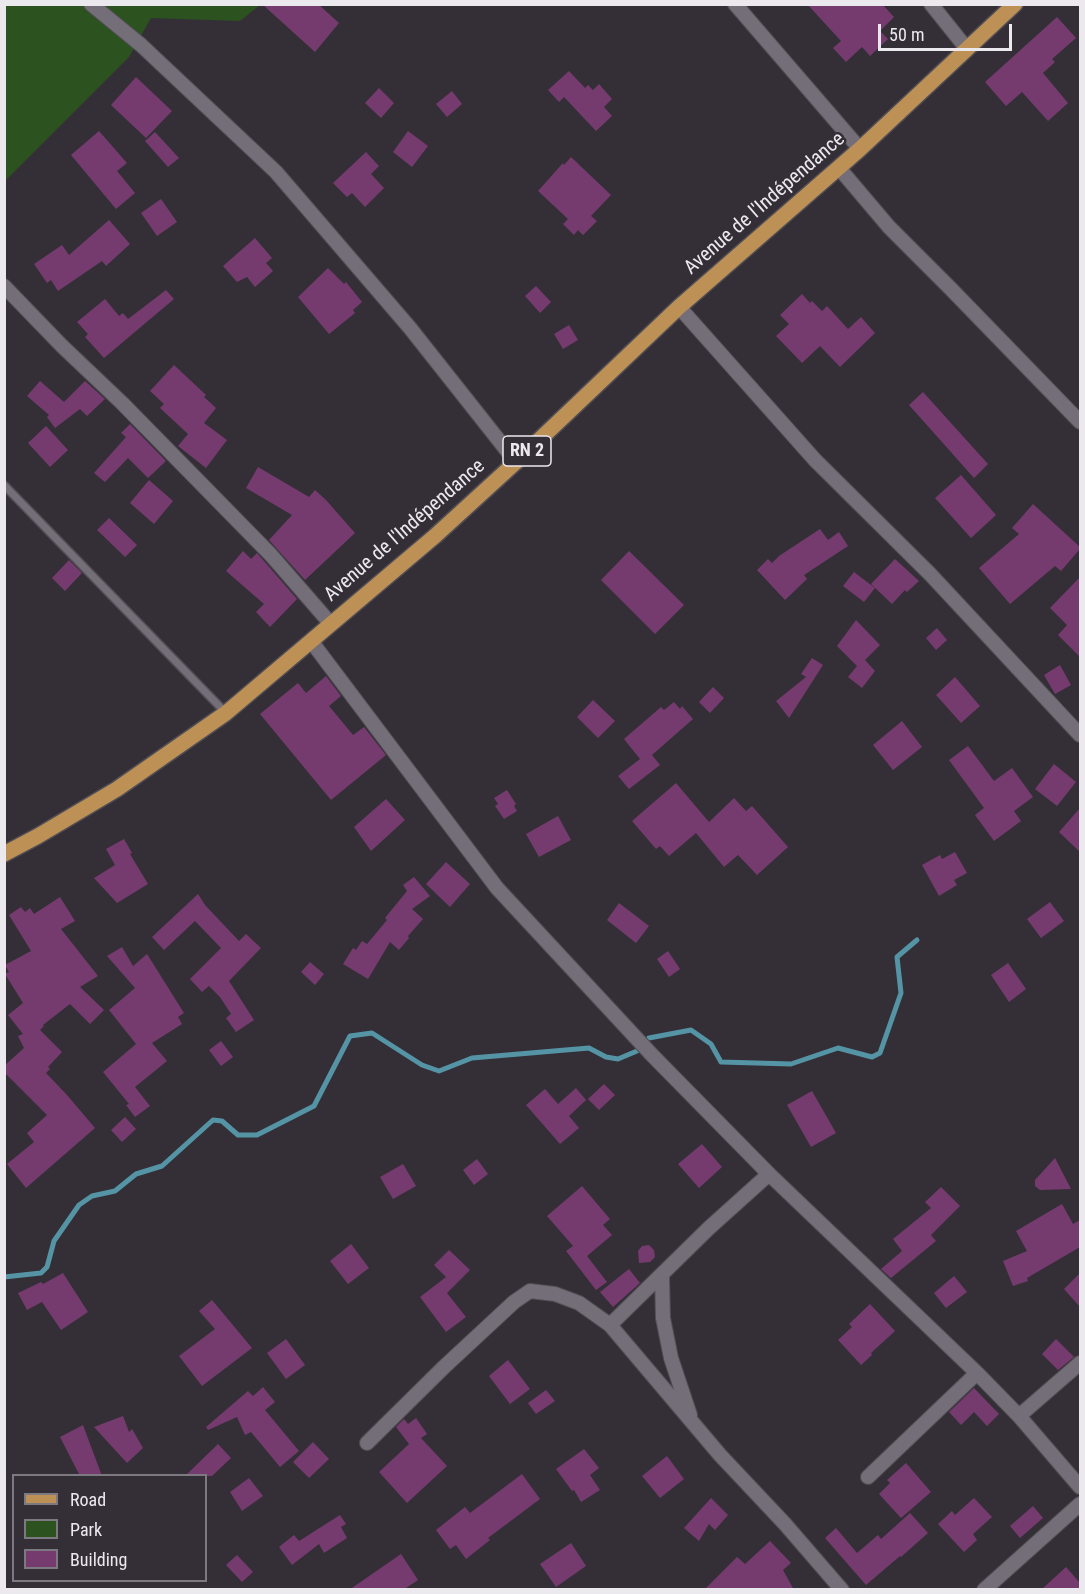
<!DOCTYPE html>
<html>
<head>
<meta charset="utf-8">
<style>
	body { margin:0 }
	#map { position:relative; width:1085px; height:1594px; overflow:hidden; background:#342f37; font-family:"Roboto Condensed",sans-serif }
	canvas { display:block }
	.frame { position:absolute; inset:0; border:6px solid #ebe9ee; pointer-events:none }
	.legend { position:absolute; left:12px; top:1474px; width:195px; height:108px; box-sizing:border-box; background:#342f37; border:2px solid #7d7980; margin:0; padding:8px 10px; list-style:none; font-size:18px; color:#ebe9ee }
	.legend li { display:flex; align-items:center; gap:12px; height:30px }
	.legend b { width:30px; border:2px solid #7d7980 }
	.scale { position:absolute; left:878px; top:24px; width:134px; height:27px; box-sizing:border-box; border:3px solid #ebe9ee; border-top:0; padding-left:8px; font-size:18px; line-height:21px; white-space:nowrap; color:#ebe9ee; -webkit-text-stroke:4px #342f37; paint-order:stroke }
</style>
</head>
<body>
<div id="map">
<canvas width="1085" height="1594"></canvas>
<div class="frame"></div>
<ul class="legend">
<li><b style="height:8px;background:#bd9055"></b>Road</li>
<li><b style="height:16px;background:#2c5220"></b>Park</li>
<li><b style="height:16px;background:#753b6f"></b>Building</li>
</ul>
<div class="scale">50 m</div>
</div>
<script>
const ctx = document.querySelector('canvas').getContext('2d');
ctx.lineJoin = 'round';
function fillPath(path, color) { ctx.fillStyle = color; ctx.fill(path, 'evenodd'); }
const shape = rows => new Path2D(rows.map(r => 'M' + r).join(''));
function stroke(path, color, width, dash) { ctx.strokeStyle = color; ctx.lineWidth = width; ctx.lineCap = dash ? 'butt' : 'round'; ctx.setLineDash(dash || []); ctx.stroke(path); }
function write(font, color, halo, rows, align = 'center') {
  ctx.font = font + ' "Roboto Condensed",sans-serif'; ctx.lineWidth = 5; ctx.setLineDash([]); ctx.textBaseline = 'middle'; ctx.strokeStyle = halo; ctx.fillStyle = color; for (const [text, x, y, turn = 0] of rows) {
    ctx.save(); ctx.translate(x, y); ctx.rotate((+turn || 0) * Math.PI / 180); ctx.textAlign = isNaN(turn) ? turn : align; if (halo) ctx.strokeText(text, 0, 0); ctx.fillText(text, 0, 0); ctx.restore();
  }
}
fillPath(shape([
	[5,5,260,5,240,21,151,18,129,57,5,181]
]), '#2c5220');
stroke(shape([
	[649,1038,691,1030,711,1044,721,1062,791,1064,838,1048,872,1057,880,1053,901,993,897,957,917,940],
	[4,1277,41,1273,47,1267,54,1241,79,1205,92,1196,115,1191,136,1174,162,1166,213,1120,222,1121,238,1135,257,1135,314,1106,350,1036,372,1033,422,1065,439,1071,472,1058,589,1048,606,1057,618,1059,637,1051]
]), '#5494a5', 5);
fillPath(shape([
	[262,4,318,4,339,23,315,52],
	[807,4,882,4,894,17,880,31,888,39,870,56,862,47,846,62,833,48,841,41],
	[1057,17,1076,38,1052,59,1055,62,1043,73,1068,103,1048,121,1022,92,1006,106,985,82],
	[569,71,585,88,588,85,593,90,599,84,612,99,604,107,612,116,596,131,564,97,559,102,548,90],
	[136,77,172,111,146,138,111,105],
	[379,88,394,103,381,118,365,103],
	[452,91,462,104,447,117,436,104],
	[99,131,127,163,117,171,135,193,116,209,71,155],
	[408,131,428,146,412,167,393,152],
	[155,132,179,158,168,167,145,141],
	[366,152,379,166,371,174,384,188,365,207,352,193,347,197,333,183],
	[571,157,611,195,591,216,597,221,583,235,578,230,574,235,563,224,568,219,538,191,563,163,564,165],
	[161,199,177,222,157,236,141,213],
	[109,220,130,244,106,266,102,261,58,291,51,280,47,283,34,264,62,245,69,255],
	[255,238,272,258,266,263,273,271,255,287,247,277,237,282,223,266],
	[328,268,344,284,346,282,362,302,353,310,355,313,329,334,298,297],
	[536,286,551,302,540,313,525,296],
	[166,290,174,299,104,358,85,337,88,334,77,322,105,299,119,316,123,313,128,319],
	[802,294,810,303,812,301,822,311,827,306,848,329,861,317,875,333,840,367,820,346,802,363,776,336,789,324,780,315],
	[569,325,578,340,563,349,554,334],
	[174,365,206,395,204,397,216,408,204,423,227,440,206,468,178,446,188,434,160,408,164,404,150,391],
	[40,381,64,402,85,381,105,399,87,416,80,409,55,428,47,417,49,415,27,396],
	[923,392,988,464,974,478,909,405],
	[130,424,166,461,148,478,128,458,105,482,94,473,126,437,121,433],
	[46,426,68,450,50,467,28,443],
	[258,467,309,497,315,490,326,500,355,533,305,580,269,540,292,515,246,488],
	[961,475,996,515,971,538,935,498],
	[149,480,173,501,154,524,130,503],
	[1033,504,1080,547,1080,549,1061,571,1055,566,1010,604,979,568,1019,534,1012,528],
	[109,518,137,545,125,557,97,530],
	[820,529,828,540,839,532,848,546,804,575,807,579,785,600,757,570,768,559,772,563,779,556],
	[243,551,251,559,257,553,297,599,270,627,256,612,264,604,226,571],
	[629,551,684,605,655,634,601,580],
	[895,559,919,581,907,592,905,590,892,604,871,584],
	[69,560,82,573,65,591,52,578],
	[854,572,875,588,864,602,843,586],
	[1080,577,1080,657,1058,635,1067,625,1050,608],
	[856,620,880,645,865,660,875,671,862,688,848,677,857,666,837,646],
	[937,628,947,640,936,650,926,638],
	[812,658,823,665,789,718,776,701,806,677,801,674],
	[1060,665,1071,685,1055,694,1044,675],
	[326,676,341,696,329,706,353,735,364,727,386,755,331,800,260,714,298,683,306,693],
	[955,677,980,706,961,723,936,695],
	[713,687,724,698,710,713,699,702],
	[593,700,615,721,598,738,577,717],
	[674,702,680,709,682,706,693,719,652,755,660,765,629,789,618,776,640,759,624,739,661,707,664,710],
	[902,721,922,747,893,770,873,745],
	[968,746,994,781,1012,768,1033,797,1014,811,1021,821,994,841,975,815,984,808,949,760],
	[1054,764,1076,782,1057,806,1035,789],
	[676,783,709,822,734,798,746,811,752,806,788,847,757,875,738,855,724,867,696,833,669,856,660,846,656,849,632,821],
	[507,790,516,804,514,806,517,811,504,819,495,806,498,804,494,798],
	[386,799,405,820,371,851,354,827],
	[1080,808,1080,852,1059,832],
	[558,816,571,840,539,857,526,834],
	[124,839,132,853,130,854,148,884,117,903,94,878,115,865,106,849],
	[955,852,967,873,954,880,957,885,939,896,922,865,940,855,942,859],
	[446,862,470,884,450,907,426,884],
	[414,877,430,896,412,909,423,919,408,936,409,938,399,950,390,942,368,979,343,964,353,948,356,950,362,941,367,944,387,920,385,918,407,891,403,885],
	[198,894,205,905,239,941,246,934,261,948,229,981,254,1020,236,1032,226,1018,231,1014,220,997,209,986,202,992,190,979,221,948,195,921,164,950,152,937],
	[60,897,75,921,61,929,98,976,80,987,104,1010,90,1024,70,1004,43,1025,44,1026,40,1030,62,1052,48,1067,50,1069,46,1073,67,1095,95,1128,26,1188,7,1164,34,1142,27,1133,47,1115,4,1072,4,1066,24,1048,18,1036,23,1034,8,1015,23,1003,5,974,9,972,5,965,31,951,9,915,21,907,25,912,30,908,34,914],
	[1050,902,1064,921,1041,938,1027,919],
	[619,903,649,926,636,943,607,920],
	[122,947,133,966,147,954,184,1013,178,1017,182,1024,152,1043,167,1061,135,1087,150,1106,135,1117,126,1105,129,1104,103,1072,136,1044,109,1010,135,988,107,956],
	[668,951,680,969,669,977,657,959],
	[310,962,324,974,315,985,301,972],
	[1008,963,1026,989,1009,1002,991,975],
	[221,1041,233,1057,221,1066,209,1050],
	[604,1084,615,1095,599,1110,588,1099],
	[576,1088,586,1100,569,1116,579,1128,560,1144,526,1105,545,1089,558,1104],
	[812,1091,836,1133,811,1147,787,1105],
	[125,1117,136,1129,122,1142,111,1130],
	[702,1144,722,1167,699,1188,678,1164],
	[1055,1158,1071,1189,1040,1190,1035,1186,1035,1180],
	[477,1159,488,1174,474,1185,463,1170],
	[403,1164,416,1186,393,1199,380,1177],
	[582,1186,610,1219,603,1225,612,1235,587,1256,607,1282,596,1290,566,1251,573,1246,547,1216],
	[941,1187,960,1206,931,1235,936,1241,891,1278,881,1269,902,1251,893,1239,931,1208,925,1202],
	[1062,1204,1073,1224,1080,1220,1080,1247,1027,1278,1028,1281,1013,1286,1003,1261,1027,1251,1016,1231],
	[351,1244,369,1268,348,1284,330,1261],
	[649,1245,654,1250,655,1257,650,1262,639,1263,638,1251,642,1246],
	[449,1250,470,1270,447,1293,466,1317,446,1332,420,1297,446,1277,434,1265],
	[629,1269,640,1283,613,1307,600,1292],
	[63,1273,88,1312,61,1330,42,1302,27,1310,18,1293,41,1282,43,1284],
	[1080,1273,1080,1307,1064,1289],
	[954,1276,967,1292,946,1308,934,1293],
	[212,1300,252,1348,202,1386,179,1356,215,1329,199,1311],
	[870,1304,895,1331,871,1353,872,1355,861,1365,838,1340,852,1327,849,1324],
	[286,1339,305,1365,286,1379,267,1353],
	[1056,1339,1074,1357,1058,1370,1042,1354],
	[508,1360,530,1389,510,1404,489,1376],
	[263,1387,275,1402,265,1410,299,1451,280,1467,251,1432,245,1435,237,1417,208,1430,206,1427,248,1391,253,1396],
	[974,1388,999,1414,987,1426,974,1412,961,1425,949,1412],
	[546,1390,555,1401,536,1414,528,1403],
	[123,1416,129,1432,132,1429,143,1448,127,1463,94,1427],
	[416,1418,427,1434,421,1438,447,1466,407,1503,379,1472,409,1444,396,1427,404,1419,408,1424],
	[83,1425,102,1476,80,1476,60,1437],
	[313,1442,329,1459,309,1478,293,1462],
	[218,1444,231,1458,212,1476,185,1476],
	[584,1449,599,1468,590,1475,600,1490,581,1502,574,1490,572,1491,556,1469],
	[667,1456,684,1479,660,1498,642,1476],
	[906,1463,931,1492,901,1518,879,1494,890,1483,887,1480],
	[522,1474,540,1499,488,1538,490,1540,466,1559,456,1545,450,1549,436,1530,465,1507,470,1513],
	[249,1478,263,1496,242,1511,230,1492],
	[711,1498,728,1515,715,1530,709,1524,699,1541,684,1528],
	[974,1498,992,1517,973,1534,977,1540,964,1552,938,1524,952,1511,955,1515],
	[1033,1506,1043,1518,1020,1538,1010,1526],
	[910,1513,928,1533,901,1557,900,1556,866,1585,825,1538,836,1528,857,1553,878,1535,881,1539],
	[340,1515,346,1524,341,1527,347,1538,324,1553,319,1544,292,1565,279,1547,294,1535,299,1541],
	[770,1541,791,1563,783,1570,794,1590,704,1590,737,1557,745,1564],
	[571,1543,586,1566,556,1587,540,1564],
	[401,1554,418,1580,403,1590,349,1590],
	[237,1555,253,1572,242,1582,226,1565],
	[1066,1567,1080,1583,1080,1590,1041,1590]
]), '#753b6f');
const lane = shape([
	[4,485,226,713]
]);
const street = shape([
	[91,4,141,45,276,172,410,328,516,462],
	[735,4,860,149],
	[931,4,967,49],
	[839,168,889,227,951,289,1080,422],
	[4,286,62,346,122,403,271,555,330,623],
	[679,307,815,460,930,574,1080,735],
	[311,641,497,888,652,1055,769,1174,977,1373,1019,1416,1080,1487],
	[662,1275,663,1318,671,1358,690,1415],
	[610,1325,720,1455,785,1524,842,1590],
	[1019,1416,1080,1363],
	[367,1443,444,1367,514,1302,530,1291,555,1294,579,1303,610,1325,709,1228,769,1174],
	[868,1477,977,1373],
	[984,1590,1080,1504]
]);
const primary = shape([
	[4,854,38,836,117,789,226,713,435,536,516,462,679,307,860,149,1015,4]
]);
stroke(lane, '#514e54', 10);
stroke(street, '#514e54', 16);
stroke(primary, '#514e54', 18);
stroke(lane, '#736e77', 7);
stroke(street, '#736e77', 14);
stroke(primary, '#bd9055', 15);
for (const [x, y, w] of [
	[527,451,48]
]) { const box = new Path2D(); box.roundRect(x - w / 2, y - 15, w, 30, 4.5); ctx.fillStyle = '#342f37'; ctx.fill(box); stroke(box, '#ebe9ee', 1.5); }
write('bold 18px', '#ebe9ee', null, [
	["RN 2",527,451]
]);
write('20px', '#ebe9ee', '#342f37', [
	["Avenue de l'Indépendance",765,204,-41],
	["Avenue de l'Indépendance",405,531,-41]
]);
</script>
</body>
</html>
